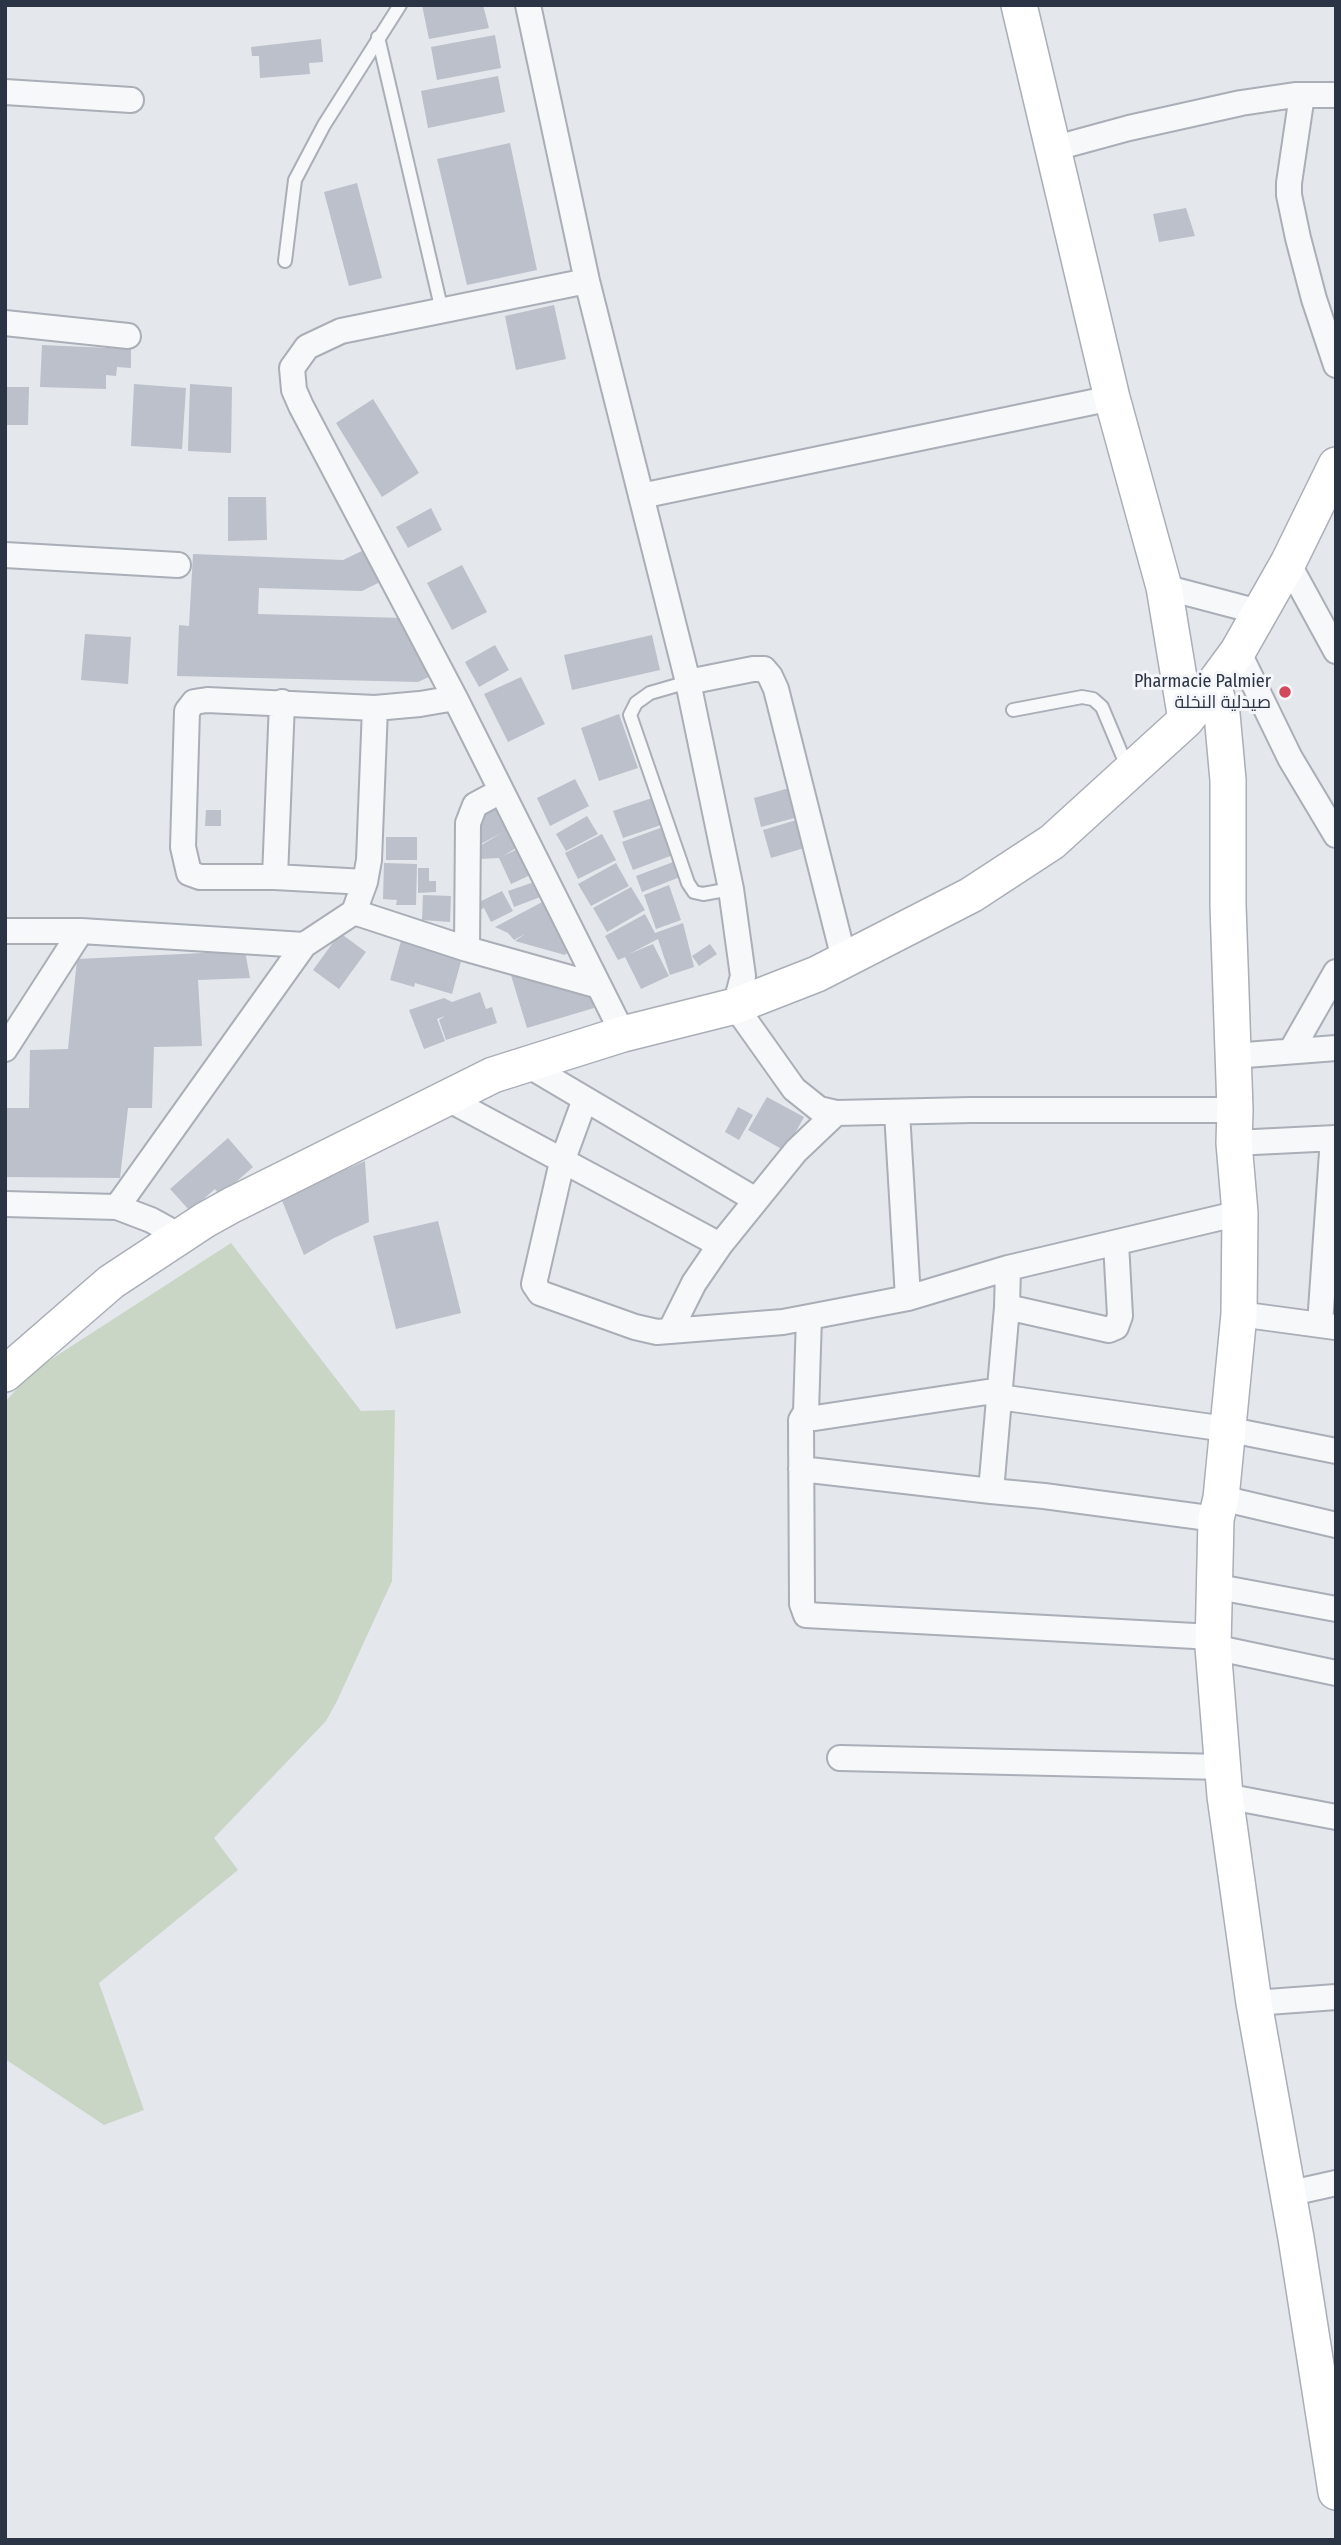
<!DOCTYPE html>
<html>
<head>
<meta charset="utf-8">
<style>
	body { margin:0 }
	#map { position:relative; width:1341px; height:2545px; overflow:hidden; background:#e4e7ec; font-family:"Fira Sans Condensed",sans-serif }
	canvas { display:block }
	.frame { position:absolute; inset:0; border:7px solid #2b3445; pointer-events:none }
</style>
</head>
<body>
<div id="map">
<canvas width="1341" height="2545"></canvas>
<div class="frame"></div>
</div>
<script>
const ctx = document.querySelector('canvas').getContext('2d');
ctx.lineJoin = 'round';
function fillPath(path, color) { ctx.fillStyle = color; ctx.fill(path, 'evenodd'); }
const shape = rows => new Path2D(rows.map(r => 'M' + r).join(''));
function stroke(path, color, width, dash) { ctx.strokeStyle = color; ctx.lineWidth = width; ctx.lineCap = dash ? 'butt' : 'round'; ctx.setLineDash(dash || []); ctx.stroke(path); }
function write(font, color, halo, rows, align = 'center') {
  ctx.font = font + ' "Fira Sans Condensed",Cairo,sans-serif'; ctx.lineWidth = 6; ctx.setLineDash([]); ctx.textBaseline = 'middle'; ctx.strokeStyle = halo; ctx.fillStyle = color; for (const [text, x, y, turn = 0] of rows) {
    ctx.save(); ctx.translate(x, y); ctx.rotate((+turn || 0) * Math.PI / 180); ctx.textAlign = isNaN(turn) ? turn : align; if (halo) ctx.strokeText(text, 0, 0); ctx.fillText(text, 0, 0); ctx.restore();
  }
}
fillPath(shape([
	[231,1243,361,1411,395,1410,392,1581,337,1701,326,1721,214,1838,238,1870,99,1983,144,2110,104,2125,5,2059,5,1402,33,1371]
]), '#c9d6c5');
fillPath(shape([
	[422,5,483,5,489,28,429,39],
	[495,35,501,68,437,80,431,47],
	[321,39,323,62,309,63,310,74,260,78,259,56,252,56,251,47],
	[498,76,505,112,428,128,421,91],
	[510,143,537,270,467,285,437,159],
	[357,183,382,278,349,286,324,192],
	[1186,208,1195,236,1159,242,1153,214],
	[554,305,566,359,516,370,505,316],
	[42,345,131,349,131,368,117,367,116,376,106,375,106,389,40,387],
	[134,384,186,388,182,449,131,446],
	[190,384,232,387,231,453,188,451],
	[5,387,29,387,28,425,5,425],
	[373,399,419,473,382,497,336,423],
	[228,497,266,497,267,540,228,541],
	[431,508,442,530,408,548,396,527],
	[364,550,380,582,362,591,259,588,258,614,404,618,431,676,418,682,177,676,179,625,189,626,193,554,343,560],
	[462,565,487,612,452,630,427,583],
	[85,634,131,637,128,684,81,680],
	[652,635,660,670,572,690,564,655],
	[495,645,509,670,479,687,465,662],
	[521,677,545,724,508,742,484,694],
	[619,714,638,768,599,781,581,728],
	[575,779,589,806,550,826,537,798],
	[793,787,802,816,761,827,754,798],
	[652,798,661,825,623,838,613,811],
	[492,801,523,844,503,856,524,846,537,872,511,884,499,858,480,859,478,847,503,832,477,846,477,809],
	[206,810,221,810,221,826,205,826],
	[587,816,598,834,566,851,556,834],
	[803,818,811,846,771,858,763,830],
	[663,827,673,855,633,870,622,842],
	[602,834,616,860,578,879,565,853],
	[386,837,417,837,417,860,386,860],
	[673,862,680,877,642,892,636,876],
	[384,863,417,864,416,905,396,905,397,900,383,899],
	[616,863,629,886,591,906,578,884],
	[418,868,429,868,429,881,436,881,436,892,418,893],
	[537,881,543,896,514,907,508,891],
	[669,885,681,920,656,929,644,895],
	[631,887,645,910,607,932,593,908],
	[502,891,513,911,491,922,484,908,475,912,477,903],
	[423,895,451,896,450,922,422,920],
	[548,899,575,944,565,955,515,941,525,934,514,940,508,933,495,927],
	[645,914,655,933,683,923,694,967,670,975,658,939,629,954,653,944,669,976,641,989,625,957,618,960,605,936],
	[340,933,366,952,339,989,313,970],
	[401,941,462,958,452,994,415,983,414,987,390,980],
	[710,944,717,954,699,966,692,956],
	[245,951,250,978,198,980,202,1046,154,1047,152,1108,128,1108,120,1178,5,1177,5,1108,29,1108,30,1050,68,1049,77,959],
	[510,972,573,984,573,992,590,994,594,1008,527,1028],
	[480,992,486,1009,492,1007,497,1023,446,1040,439,1020,445,1016,437,1019,445,1041,424,1049,409,1010,444,998,452,1002],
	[767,1097,804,1117,785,1151,748,1130],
	[738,1107,753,1115,739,1140,725,1132],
	[228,1138,253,1167,220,1196,215,1189,190,1211,170,1189],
	[365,1161,369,1222,334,1238,304,1255,281,1198],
	[438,1221,461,1313,396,1329,373,1236]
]), '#bbc0ca');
const lane = shape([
	[378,37,442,311],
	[285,261,295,180,324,125,400,5],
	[688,682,650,693,636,703,630,715,688,883,694,892,703,894,731,889],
	[1013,710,1082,697,1093,699,1102,707,1128,769]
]);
const street = shape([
	[528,5,587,281,688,682,731,889,743,976,735,1006,794,1089,819,1109,836,1113,971,1110,1235,1110],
	[5,92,131,100],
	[1302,95,1289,183,1289,195,1298,238,1314,299,1336,365],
	[1052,149,1129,128,1241,103,1295,95,1336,95],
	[587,281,341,331,307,347,292,368,294,390,301,406,455,698,623,1034],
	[5,323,128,336],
	[641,496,1112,398],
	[5,555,178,565],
	[1288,563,1336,651],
	[1164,587,1259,612],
	[1238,651,1290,758,1336,835],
	[688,682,753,669,764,669,770,676,776,689,844,959],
	[275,877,282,702],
	[365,882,275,877,200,877,189,873,183,847,187,711,194,702,207,700,375,708,420,704,455,698],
	[354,912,467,949,599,986],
	[5,931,81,931,304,945],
	[467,949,468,823,475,805,501,791],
	[5,1049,81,931],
	[1291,1051,1336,972],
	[1233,1056,1336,1048],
	[526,1064,756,1200],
	[446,1098,720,1245],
	[585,1099,562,1162,534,1284,540,1293,635,1327,657,1332,783,1322,908,1298,1008,1268,1240,1213],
	[897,1112,908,1298],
	[1234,1143,1336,1138],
	[5,1204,117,1207,151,1220,180,1236],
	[117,1207,304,945,354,912,365,882,369,860,375,708],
	[1008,1268,1007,1307,991,1491,1044,1496,1216,1519],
	[1007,1307,1109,1330,1116,1327,1120,1316,1116,1243],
	[1239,1314,1335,1327],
	[809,1317,806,1412,809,1416,815,1418,987,1392,999,1397,1226,1429,1336,1451],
	[1320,1324,1333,1138],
	[671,1329,694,1283,720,1245,796,1151,836,1113],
	[806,1412,801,1420,802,1604,806,1615,1213,1637],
	[801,1469,991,1491],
	[1221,1498,1336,1525],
	[1213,1586,1336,1609],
	[1213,1647,1336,1673],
	[840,1758,1222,1767],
	[1225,1796,1336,1817],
	[1254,2003,1336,1997],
	[1287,2194,1336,2183]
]);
const secondary = shape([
	[1019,5,1112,398,1164,587,1186,720],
	[1213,685,1222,714,1228,780,1228,905,1235,1110,1234,1143,1240,1213,1239,1314,1221,1498,1216,1519,1213,1647,1225,1796,1254,2003,1296,2238,1336,2492],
	[5,1374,111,1282,205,1220,232,1205,493,1075,623,1034,735,1006,817,974,971,895,1052,842,1186,720,1213,685,1238,651,1288,563,1336,465]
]);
stroke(lane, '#a9aeb7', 16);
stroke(street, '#a9aeb7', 28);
stroke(secondary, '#a9aeb7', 38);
stroke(lane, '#f7f8fa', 12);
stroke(street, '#f7f8fa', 24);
stroke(secondary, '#fff', 35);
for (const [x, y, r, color] of [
	[1285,692,7,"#d1495b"]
]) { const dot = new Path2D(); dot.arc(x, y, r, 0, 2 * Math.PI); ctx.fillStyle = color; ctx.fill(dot); stroke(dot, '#f4f6f9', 2.5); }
write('18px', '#2b3445', '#f4f6f9', [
	["Pharmacie Palmier",1271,682],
	["صيدلية النخلة",1271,703]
], 'right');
</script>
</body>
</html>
